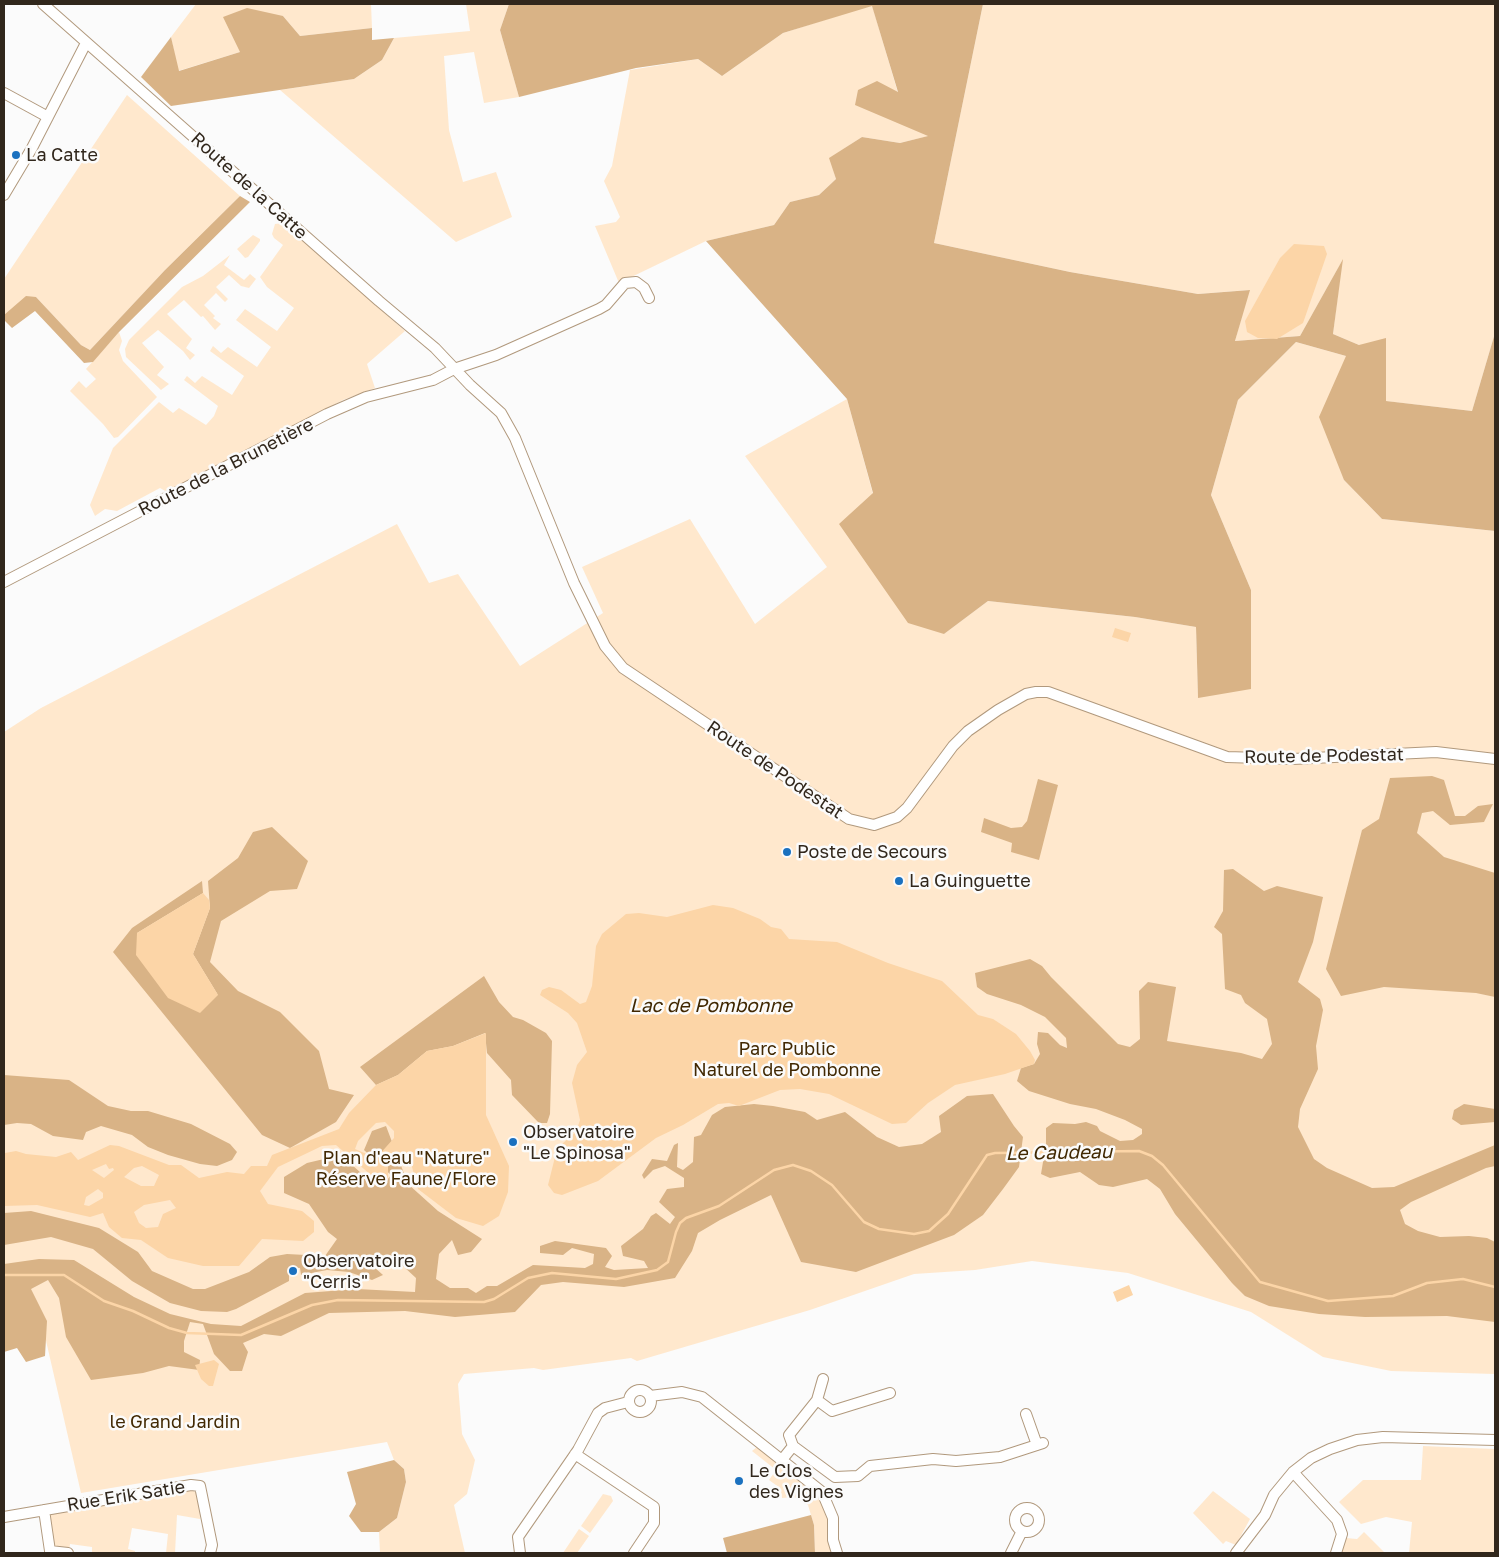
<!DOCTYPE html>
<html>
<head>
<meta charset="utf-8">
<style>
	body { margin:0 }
	#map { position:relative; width:1499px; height:1557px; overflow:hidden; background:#fbfbfb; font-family:"Golos Text",sans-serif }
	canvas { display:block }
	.frame { position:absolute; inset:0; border:5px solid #31271c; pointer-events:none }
</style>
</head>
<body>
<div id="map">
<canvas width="1499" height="1557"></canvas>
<div class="frame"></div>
</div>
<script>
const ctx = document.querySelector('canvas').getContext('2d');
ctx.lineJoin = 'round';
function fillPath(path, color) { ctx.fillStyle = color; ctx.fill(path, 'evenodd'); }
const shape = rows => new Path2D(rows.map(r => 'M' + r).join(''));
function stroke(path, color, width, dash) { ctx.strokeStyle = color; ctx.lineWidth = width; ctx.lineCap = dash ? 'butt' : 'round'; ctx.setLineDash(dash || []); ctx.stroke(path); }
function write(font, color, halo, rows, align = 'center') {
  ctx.font = font + ' "Golos Text",sans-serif'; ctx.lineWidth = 5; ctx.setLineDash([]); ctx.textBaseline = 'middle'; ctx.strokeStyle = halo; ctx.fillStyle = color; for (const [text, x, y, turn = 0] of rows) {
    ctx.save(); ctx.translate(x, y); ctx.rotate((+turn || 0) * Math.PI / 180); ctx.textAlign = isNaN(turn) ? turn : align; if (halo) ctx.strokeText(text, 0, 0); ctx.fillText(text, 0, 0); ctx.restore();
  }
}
fillPath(shape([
	[196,4,371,4,372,28,300,36,283,16,240,52,178,71,171,37],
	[466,4,509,4,500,30,519,97,484,103,474,52,444,56,449,130,463,182,496,172,512,217,456,242,280,90,354,79,382,60,394,38,470,31],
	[983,4,1495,4,1495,333,1472,411,1385,401,1359,345,1333,334,1342,261,1300,336,1235,341,1249,290,1198,294,1070,272,934,243],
	[872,5,898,93,929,136,900,143,862,137,830,158,836,179,819,195,790,202,774,225,706,241,619,283,595,226,616,222,620,217,604,181,612,166,630,70,698,59,722,76,783,33],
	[127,95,240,196,165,270,90,350,81,345,36,297,4,315,4,279],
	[283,223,405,331,367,364,375,388,343,400,167,492,160,488,117,511,105,509,95,516,90,505,113,448,159,402,173,413,179,408,206,425,214,416,218,406,184,380,187,376,195,383,202,376,232,395,244,376,210,351,213,346,221,353,228,347,257,367,271,347,236,320,245,309,277,331,294,308,267,287,260,277,283,245,274,238,272,234,275,224],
	[253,235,260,239,260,241,248,257,245,258,237,249],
	[230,255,224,265,244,280,250,274,256,279,249,288,241,286,229,275,216,287,228,299,225,302,216,293,204,305,215,316,213,318,221,324,215,330,203,316,201,317,184,300,167,314,192,339,186,348,195,355,190,360,183,351,158,330,142,343,164,367,157,375,169,384,161,390,126,357,125,349,129,340,182,287,203,276],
	[119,332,122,341,119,350,123,361,157,397,118,437,114,438,103,424,70,391,79,381,86,388,96,379,86,369],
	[1296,342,1346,356,1344,480,1382,519,1495,531,1495,1374,1391,1371,1323,1357,1251,1312,1128,1273,1032,1261,975,1270,914,1274,810,1310,637,1361,631,1358,543,1370,534,1368,464,1374,458,1384,462,1434,475,1460,467,1494,454,1505,465,1553,380,1553,379,1532,397,1518,406,1482,404,1469,394,1460,387,1442,81,1493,44,1332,4,1343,4,732,41,708,397,524,429,583,458,574,520,666,603,613,582,567,690,519,755,624,827,567,745,456,847,399,873,494,944,634,988,601,1135,617,1196,627,1198,698,1251,590,1211,495,1238,400],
	[1423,1446,1495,1449,1495,1552,1409,1553,1412,1522,1386,1517,1361,1524,1339,1502,1363,1480,1421,1480],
	[757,1447,822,1500,826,1508,831,1553,815,1553,814,1525,808,1505,794,1497,782,1498,780,1488,769,1480,776,1470,752,1451],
	[190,1489,199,1494,200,1519,177,1515,175,1553,166,1553,168,1534,132,1528,128,1549,135,1551,135,1553,92,1553,92,1547,70,1544,69,1551,54,1548,48,1513],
	[1213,1491,1250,1519,1236,1545,1226,1541,1223,1544,1193,1513],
	[603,1494,611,1496,613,1501,590,1533,581,1526],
	[579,1529,589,1536,577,1553,563,1553],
	[1364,1532,1385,1553,1341,1553,1346,1538,1357,1539]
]), '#ffe8cd');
fillPath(shape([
	[509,4,983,4,934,243,1070,272,1198,294,1250,290,1235,341,1300,336,1343,259,1333,334,1359,345,1386,338,1386,401,1472,411,1495,333,1495,531,1382,519,1344,480,1319,417,1346,356,1296,342,1238,400,1211,495,1251,590,1251,689,1198,698,1196,627,1135,617,988,601,944,634,908,623,839,524,873,493,847,399,706,241,774,225,790,202,819,195,836,179,829,158,862,137,900,143,928,136,855,105,858,90,877,81,898,92,872,6,783,33,722,76,698,59,636,68,519,97,500,30],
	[247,8,283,16,300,36,372,28,372,40,394,38,382,60,354,79,171,106,141,77,171,37,179,71,240,52,223,17],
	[240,196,250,202,119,332,93,362,84,363,35,311,12,328,4,320,4,315,26,296,36,297,81,345,90,350,165,270],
	[1432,776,1444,780,1455,816,1465,816,1478,806,1493,804,1484,822,1450,825,1433,811,1422,813,1417,833,1444,857,1495,873,1495,997,1476,993,1384,987,1341,996,1326,969,1362,830,1379,819,1390,778],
	[1038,779,1058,785,1039,860,1011,852,1012,843,981,832,984,818,1011,828,1022,827,1027,821],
	[272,827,308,861,297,889,270,891,221,921,210,962,238,991,280,1012,319,1051,329,1089,354,1095,336,1122,290,1148,262,1135,113,952,132,928,202,881,203,893,137,933,218,995,193,954,210,908,208,881,238,858,253,832],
	[1233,869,1264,891,1277,886,1323,897,1313,942,1298,982,1320,999,1323,1010,1316,1046,1318,1069,1300,1109,1298,1127,1314,1159,1327,1168,1372,1188,1394,1187,1495,1145,1495,1166,1486,1168,1411,1202,1400,1210,1405,1224,1418,1231,1440,1237,1469,1236,1487,1238,1495,1242,1495,1322,1447,1316,1365,1317,1319,1314,1269,1306,1245,1296,1232,1283,1175,1214,1160,1189,1147,1179,1113,1187,1099,1185,1080,1172,1050,1178,1041,1174,1046,1144,1046,1128,1053,1123,1075,1124,1086,1122,1097,1126,1100,1131,1120,1141,1133,1140,1142,1134,1142,1129,1125,1120,1096,1109,1070,1104,1029,1091,1017,1081,1021,1068,1034,1064,1040,1054,1037,1044,1038,1032,1048,1033,1060,1045,1067,1048,1066,1038,1045,1017,1021,1005,987,994,977,987,975,973,1030,959,1042,966,1051,977,1118,1044,1130,1047,1140,1039,1139,991,1148,982,1176,987,1167,1041,1241,1053,1262,1059,1272,1044,1267,1019,1245,1003,1241,995,1225,989,1222,934,1214,927,1223,911,1224,870],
	[484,976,499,1002,513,1017,523,1020,546,1033,552,1041,550,1114,547,1123,539,1123,512,1095,511,1080,487,1053,485,1033,453,1046,427,1051,398,1075,376,1085,360,1067],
	[4,1075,69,1080,108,1106,131,1111,148,1111,191,1124,230,1144,237,1152,232,1160,217,1166,200,1164,168,1155,148,1147,132,1135,101,1126,86,1132,83,1140,53,1136,31,1124,17,1123,4,1125],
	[993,1094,1014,1126,1023,1137,1019,1167,1003,1189,983,1215,954,1235,856,1272,801,1262,771,1195,720,1220,698,1233,692,1251,675,1278,624,1287,563,1282,541,1285,515,1312,455,1317,405,1311,329,1313,281,1336,264,1334,243,1343,248,1352,242,1371,230,1371,214,1354,203,1324,190,1322,184,1341,184,1352,200,1360,199,1370,169,1366,143,1373,91,1380,66,1337,59,1298,48,1280,31,1289,47,1321,45,1356,26,1362,17,1348,4,1352,4,1264,39,1259,74,1260,134,1297,170,1314,211,1324,241,1326,305,1293,357,1289,415,1292,416,1278,403,1266,374,1267,383,1275,372,1280,349,1272,327,1270,301,1275,300,1268,289,1267,289,1281,236,1309,227,1312,201,1311,170,1303,132,1281,93,1249,51,1237,4,1245,4,1213,31,1211,99,1228,138,1252,152,1271,193,1289,205,1289,249,1272,270,1257,287,1254,325,1256,337,1239,328,1232,309,1204,284,1193,284,1177,307,1163,341,1155,361,1173,384,1184,391,1175,364,1150,372,1131,386,1126,408,1184,438,1211,482,1239,471,1252,458,1255,452,1240,439,1254,436,1279,450,1288,468,1288,476,1293,487,1286,497,1286,533,1265,585,1268,593,1264,594,1254,572,1248,563,1255,540,1253,540,1246,555,1241,606,1248,612,1256,605,1267,614,1270,648,1268,644,1261,623,1256,621,1246,643,1229,651,1216,656,1213,670,1224,675,1217,659,1202,667,1189,684,1187,684,1178,665,1166,653,1170,644,1179,642,1175,652,1159,667,1161,674,1145,678,1143,677,1167,683,1170,693,1162,694,1137,701,1135,712,1115,725,1107,754,1104,773,1106,805,1112,817,1120,845,1112,877,1137,899,1147,922,1144,941,1132,939,1116,967,1096],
	[1464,1104,1495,1109,1495,1122,1461,1125,1452,1119,1454,1110],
	[394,1460,404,1469,406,1482,397,1518,379,1532,361,1532,349,1516,356,1504,347,1472],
	[811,1515,814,1525,815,1553,727,1553,723,1538]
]), '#d9b386');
fillPath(shape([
	[1294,244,1324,246,1327,254,1303,323,1277,339,1258,338,1247,332,1245,321,1280,258],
	[1115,628,1131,633,1128,642,1112,637],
	[203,893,209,900,210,908,193,954,218,995,200,1013,168,998,136,955,137,933],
	[713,905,733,908,760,919,771,927,781,929,789,939,837,942,888,963,942,981,978,1015,993,1019,1016,1034,1030,1051,1035,1060,1034,1064,1005,1074,955,1085,928,1103,906,1123,892,1124,829,1094,800,1089,780,1090,739,1106,729,1103,718,1104,683,1125,656,1138,598,1181,562,1195,554,1193,548,1185,555,1157,562,1144,576,1132,580,1120,572,1083,577,1065,587,1052,577,1023,568,1013,540,995,542,990,549,987,561,990,580,1004,586,1002,592,986,596,946,602,934,626,914,639,913,667,917],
	[486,1033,486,1115,509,1166,508,1192,499,1216,483,1226,456,1218,418,1189,409,1156,388,1166,388,1179,378,1181,336,1145,322,1146,278,1167,260,1191,268,1204,302,1211,314,1221,314,1232,303,1241,262,1239,239,1266,203,1266,168,1258,141,1240,122,1238,109,1227,103,1213,90,1217,37,1205,4,1206,5,1153,16,1151,26,1154,56,1157,71,1152,78,1160,110,1145,119,1146,169,1165,181,1165,199,1178,227,1172,244,1174,251,1166,267,1166,272,1155,339,1129,349,1113,376,1085,398,1075,427,1051,453,1046],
	[385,1122,394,1131,394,1138,378,1156,369,1155,355,1149,358,1141,376,1123],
	[106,1164,109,1169,113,1168,114,1170,104,1178,92,1170],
	[142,1166,159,1175,154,1186,141,1186,124,1177,134,1168],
	[98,1189,103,1193,103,1198,89,1206,84,1205,86,1197],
	[170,1200,176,1208,163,1214,158,1227,146,1228,139,1223,134,1212,144,1205],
	[1129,1285,1133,1295,1117,1302,1113,1292],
	[214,1360,219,1364,213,1386,209,1386,201,1379,195,1365]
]), '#fcd5a7');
stroke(shape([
	[4,1275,64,1275,104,1301,133,1311,169,1328,187,1333,241,1335,312,1305,338,1300,484,1302,494,1299,528,1278,552,1273,616,1279,657,1270,668,1262,676,1232,680,1223,686,1218,719,1206,774,1170,793,1165,811,1171,832,1185,864,1222,879,1229,914,1234,929,1231,948,1214,987,1155,995,1153,1139,1151,1152,1156,1163,1165,1260,1282,1328,1301,1393,1296,1427,1283,1463,1279,1495,1287]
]), '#fcd5a7', 2.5);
const minor = shape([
	[43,4,379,301,435,348,470,385,501,413,515,438,574,583,605,646,623,668,849,819,874,825,897,817,907,808,953,746,968,731,998,710,1026,694,1036,692,1048,692,1227,757,1293,759,1436,752,1495,759],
	[4,93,48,117],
	[4,195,32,148,86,43],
	[4,582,327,414,366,397,433,380,454,369,496,355,599,309,606,305,625,283,636,282,644,288,649,298],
	'629 1401a11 11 0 1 1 22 0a11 11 0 1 1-22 0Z',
	[650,1396,682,1392,702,1397,822,1492,833,1518,833,1540,837,1553],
	[817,1400,823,1379],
	[1026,1414,1037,1445],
	[793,1446,835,1477,858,1476,870,1466,933,1459,956,1461,1000,1457,1043,1443],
	[575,1454,654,1507,654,1523,634,1553],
	[781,1461,793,1446,789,1435,817,1400,832,1411,890,1393],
	[1293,1472,1337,1520,1342,1534,1336,1553],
	'1015 1520a12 12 0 1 1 24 0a12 12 0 1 1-24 0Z',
	[44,1510,50,1551,68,1553],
	[4,1517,191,1485,200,1486,212,1545,210,1553],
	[520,1553,518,1537,578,1450,598,1413,605,1408,628,1402],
	[1011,1553,1022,1531],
	[1236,1553,1265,1515,1274,1495,1293,1472,1311,1458,1330,1449,1357,1440,1383,1437,1495,1440]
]);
stroke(minor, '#b1997d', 12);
stroke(minor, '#fff', 10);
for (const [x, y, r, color] of [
	[16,155,5,"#1b71bf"],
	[787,852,5,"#1b71bf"],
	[899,881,5,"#1b71bf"],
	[513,1142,5,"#1b71bf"],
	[293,1271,5,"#1b71bf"],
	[739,1481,5,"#1b71bf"]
]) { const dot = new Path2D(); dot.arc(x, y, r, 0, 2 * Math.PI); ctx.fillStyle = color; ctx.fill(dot); stroke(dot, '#fbfbfb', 2); }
write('18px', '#31271c', '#fbfbfb', [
	["La Catte",26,155],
	["Poste de Secours",797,852],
	["La Guinguette",909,881],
	["Observatoire",523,1132],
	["\"Le Spinosa\"",523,1153],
	["Observatoire",303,1261],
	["\"Cerris\"",303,1282],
	["Le Clos",749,1471],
	["des Vignes",749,1492]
], 'left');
write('18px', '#31271c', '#fbfbfb', [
	["Route de la Catte",249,186,42],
	["Route de la Brunetière",226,467,-27],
	["Route de Podestat",1324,756,-1],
	["Route de Podestat",775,770,34],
	["Rue Erik Satie",126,1496,-9]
]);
write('18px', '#422903', '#fbfbfb', [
	["Parc Public",787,1049],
	["Naturel de Pombonne",787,1070],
	["Plan d'eau \"Nature\"",406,1158],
	["Réserve Faune/Flore",406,1179],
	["le Grand Jardin",175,1422]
]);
write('italic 19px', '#412802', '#fbfbfb', [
	["Lac de Pombonne",711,1006],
	["Le Caudeau",1059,1153,-1]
]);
</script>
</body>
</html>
